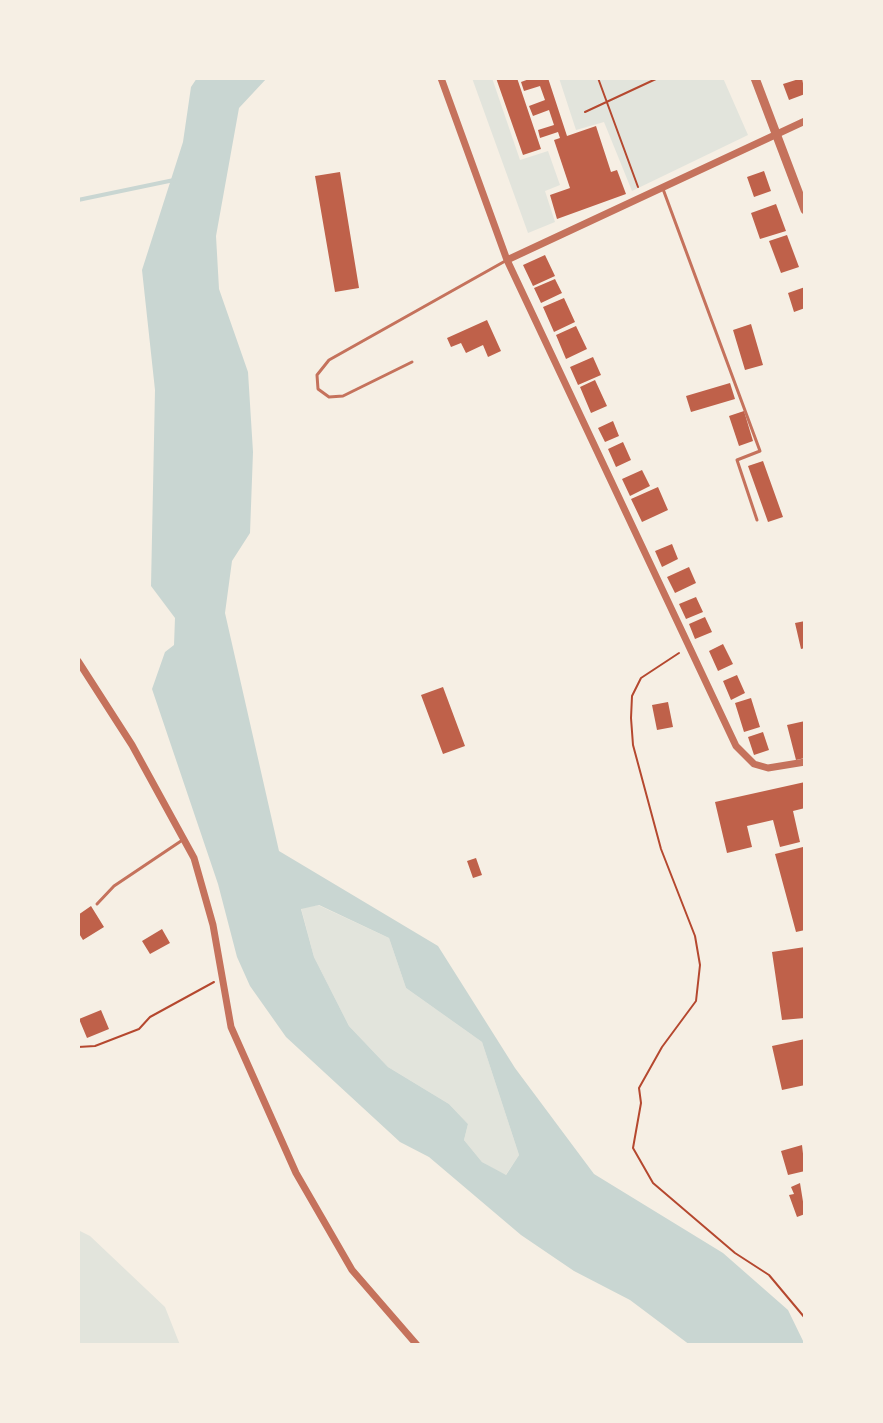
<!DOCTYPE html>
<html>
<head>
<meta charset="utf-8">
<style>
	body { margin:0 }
	#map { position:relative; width:883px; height:1423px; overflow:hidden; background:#f6efe4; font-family:Arial,sans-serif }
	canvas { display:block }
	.frame { position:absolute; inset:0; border:80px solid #f6efe4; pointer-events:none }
</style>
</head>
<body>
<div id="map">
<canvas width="883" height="1423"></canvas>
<div class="frame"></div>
</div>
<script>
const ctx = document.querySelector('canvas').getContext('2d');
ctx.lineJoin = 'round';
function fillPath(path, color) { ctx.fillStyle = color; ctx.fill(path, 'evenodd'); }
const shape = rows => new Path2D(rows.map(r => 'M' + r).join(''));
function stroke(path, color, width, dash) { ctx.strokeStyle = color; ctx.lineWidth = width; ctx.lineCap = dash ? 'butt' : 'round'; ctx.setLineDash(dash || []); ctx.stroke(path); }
fillPath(shape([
	[472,78,492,78,520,160,548,151,560,185,545,191,555,222,528,233],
	[559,78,723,78,748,135,632,191,604,122,576,130],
	[318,905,389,938,406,988,482,1042,519,1155,505,1176,482,1162,464,1140,468,1124,449,1104,388,1067,349,1026,314,957,301,908],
	[78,1230,90,1236,165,1307,180,1345,78,1345]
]), '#e2e4dc');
fillPath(shape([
	[197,78,267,78,239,108,216,236,219,289,248,372,253,452,250,533,232,561,225,613,279,851,438,946,515,1068,594,1174,723,1253,788,1310,805,1345,690,1345,630,1300,574,1271,521,1235,429,1157,400,1142,286,1037,250,986,237,957,218,884,152,689,165,652,174,645,175,618,151,586,155,390,142,270,183,142,191,87],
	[319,905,389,938,406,988,482,1042,519,1155,506,1175,482,1162,464,1140,468,1124,449,1104,388,1067,349,1026,314,957,301,909]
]), '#c9d6d2');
stroke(shape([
	[78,200,174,180]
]), '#c9d6d2', 4);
fillPath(shape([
	[496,78,517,78,541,149,523,155],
	[532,78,548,78,567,136,596,126,611,172,617,170,626,194,557,219,550,195,570,188,554,140,560,138,558,132,540,138,538,130,554,125,549,110,533,116,529,106,545,100,540,86,524,91,521,82],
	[802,78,805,94,789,100,783,84],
	[764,171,771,191,754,197,747,177],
	[340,172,359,288,335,292,315,176],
	[776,204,786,231,760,239,751,213],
	[787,235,799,267,781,273,769,241],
	[545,255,555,276,533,286,523,265],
	[555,279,562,293,541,303,534,288],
	[805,287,805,308,794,312,788,293],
	[564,298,575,322,554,332,543,307],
	[487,320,501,351,488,357,483,345,466,353,461,343,451,347,447,338],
	[751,324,763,365,745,370,733,330],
	[576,326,587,349,566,359,556,335],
	[593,357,601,375,578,385,570,367],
	[595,380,607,406,591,413,580,387],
	[730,383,735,399,691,412,686,396],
	[744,411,753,441,739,446,729,416],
	[613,421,619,436,605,442,598,428],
	[623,442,631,460,616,467,608,449],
	[763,461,783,517,768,522,748,466],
	[642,470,650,486,630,496,622,479],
	[658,487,668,510,642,522,631,499],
	[672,544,678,559,662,567,655,551],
	[689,567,696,583,675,593,667,577],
	[696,597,703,612,686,619,679,604],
	[705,617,712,632,695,639,689,624],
	[805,621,805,648,801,649,795,623],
	[723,644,733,664,718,671,709,651],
	[737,675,745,693,731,700,723,681],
	[443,687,465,746,443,754,421,695],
	[751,698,760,727,744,732,735,703],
	[668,702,673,727,657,730,652,705],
	[805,721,805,758,796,760,787,725],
	[763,732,769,750,754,755,748,737],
	[805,782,805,808,793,811,800,842,780,847,773,820,747,826,752,847,727,853,715,802],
	[803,847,805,930,796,932,775,854],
	[476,858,482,875,473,878,467,861],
	[91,906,104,927,83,940,78,932,78,915],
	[162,929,170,943,150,954,142,941],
	[805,947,805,1018,782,1020,772,952],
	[101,1010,109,1029,87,1038,79,1019],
	[805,1039,805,1085,782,1090,772,1046],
	[802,1145,805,1171,788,1175,781,1151],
	[800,1183,805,1214,797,1217,789,1195,794,1194,791,1187]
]), '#bf614a');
stroke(shape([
	[598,78,638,187],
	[585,112,658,78],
	[679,653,641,678,632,696,631,718,633,745,661,849,695,936,700,965,696,1001,662,1047,639,1088,641,1103,633,1148,653,1183,735,1253,769,1275,805,1318],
	[78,1047,95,1046,139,1029,150,1017,214,982]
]), '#b5482f', 2);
stroke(shape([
	[663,189,760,451,737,460,757,520],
	[412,362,343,396,329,397,318,389,317,375,329,360,507,260],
	[97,904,114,886,184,839]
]), '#c5725c', 3);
stroke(shape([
	[441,78,507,260,736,746,754,764,768,768,805,762],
	[507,260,805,121],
	[78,661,132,745,194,858,213,925,231,1027,296,1173,352,1270,417,1345]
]), '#c5725c', 7);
stroke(shape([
	[755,78,805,210]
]), '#c5725c', 9);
</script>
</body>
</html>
